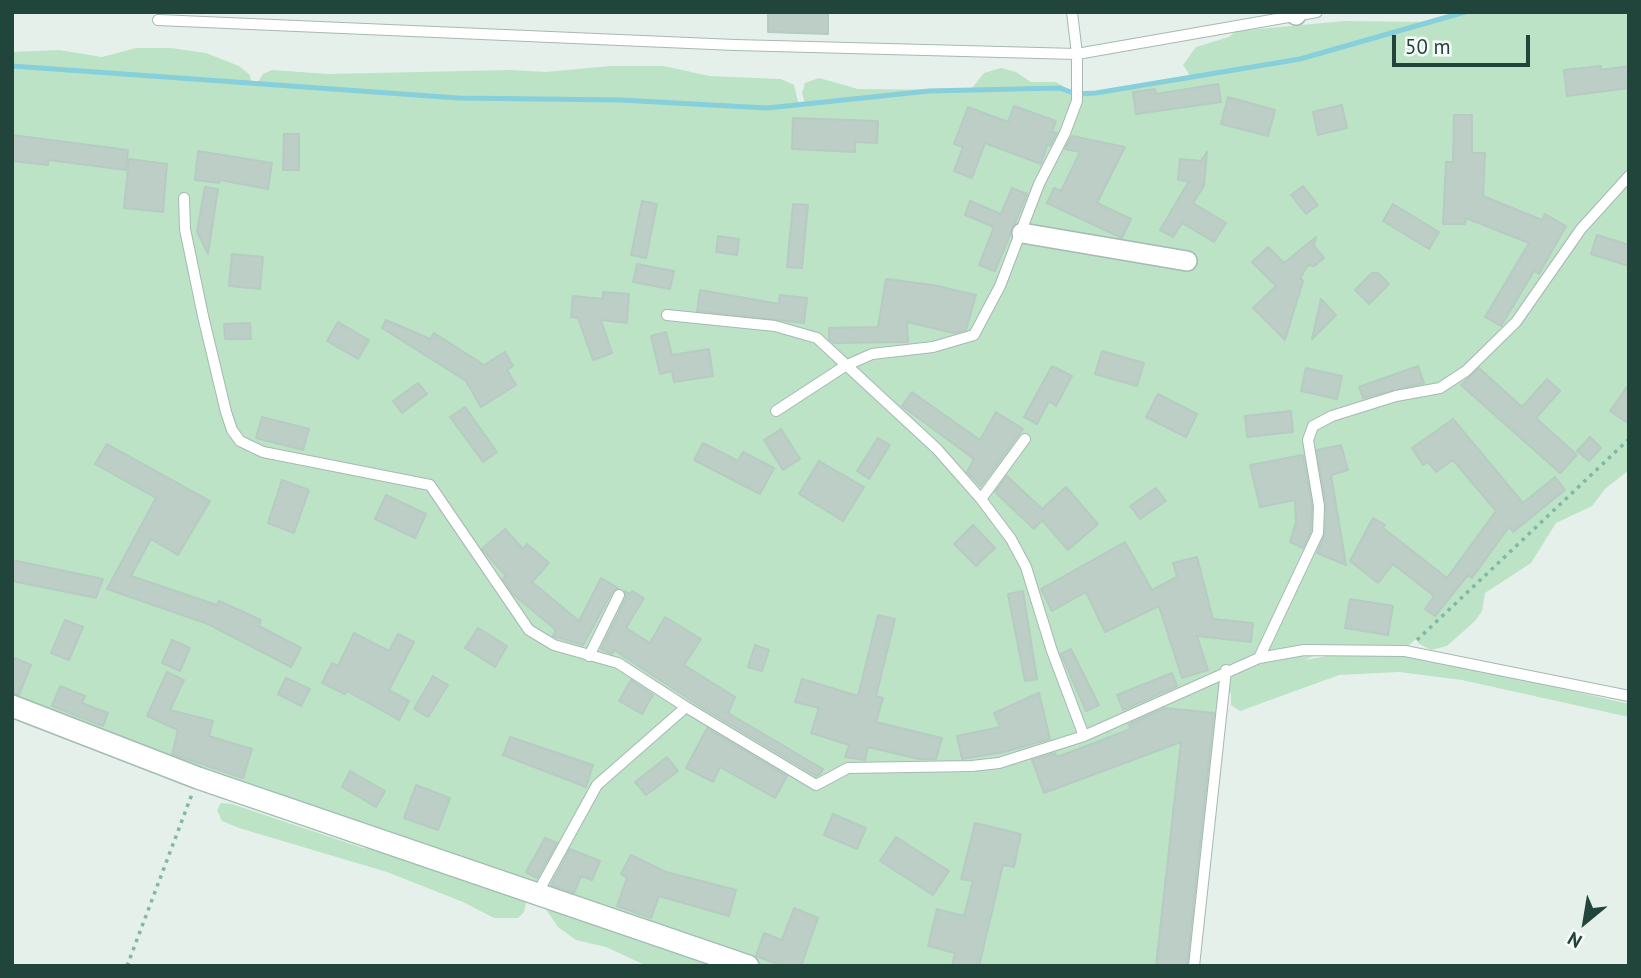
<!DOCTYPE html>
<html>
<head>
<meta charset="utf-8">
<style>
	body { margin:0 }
	#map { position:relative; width:1641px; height:978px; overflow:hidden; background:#e5f0eb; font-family:"PT Sans",sans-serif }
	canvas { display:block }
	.frame { position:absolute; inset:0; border:14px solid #21453b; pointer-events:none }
	.north { position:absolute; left:1550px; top:887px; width:70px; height:70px; -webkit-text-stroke:5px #f6fbf9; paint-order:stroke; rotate:210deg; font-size:19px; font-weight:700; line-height:28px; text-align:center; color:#21453b }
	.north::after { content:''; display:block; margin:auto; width:24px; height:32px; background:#21453b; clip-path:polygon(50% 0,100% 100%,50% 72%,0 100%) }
	.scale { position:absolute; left:1392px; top:35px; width:138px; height:32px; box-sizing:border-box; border:4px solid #21453b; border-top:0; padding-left:9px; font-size:21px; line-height:24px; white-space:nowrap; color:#21453b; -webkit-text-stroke:5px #f6fbf9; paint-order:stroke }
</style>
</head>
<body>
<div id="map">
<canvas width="1641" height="978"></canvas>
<div class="frame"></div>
<div class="north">N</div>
<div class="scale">50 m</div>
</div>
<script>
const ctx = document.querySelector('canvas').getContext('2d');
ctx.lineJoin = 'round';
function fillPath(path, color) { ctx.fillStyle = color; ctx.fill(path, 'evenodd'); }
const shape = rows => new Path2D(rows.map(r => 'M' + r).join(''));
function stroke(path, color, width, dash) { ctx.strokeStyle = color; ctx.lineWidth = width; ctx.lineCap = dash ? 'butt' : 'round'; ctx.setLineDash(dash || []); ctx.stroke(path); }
fillPath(shape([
	[1465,12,1629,12,1629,470,1605,489,1592,506,1556,523,1531,563,1485,593,1482,611,1475,621,1447,646,1431,650,1418,643,1417,638,1405,649,1337,645,1305,660,1338,654,1398,653,1434,659,1629,704,1629,717,1462,680,1399,672,1339,675,1240,711,1231,705,1231,693,1226,695,1195,966,647,966,606,947,576,940,558,927,547,911,542,895,12,711,12,52,59,50,102,57,136,48,171,48,206,53,239,66,250,75,251,81,258,82,263,74,272,70,328,74,510,70,546,72,610,66,664,66,709,76,781,79,794,85,799,105,805,104,802,93,805,83,819,78,858,89,964,90,973,87,984,73,1001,68,1016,72,1031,82,1056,82,1076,94,1096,93,1191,77,1183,65,1196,47,1229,37,1236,31,1345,21,1430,22],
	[221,803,232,804,363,848,389,852,412,863,465,875,520,898,526,903,524,912,518,918,494,918,463,902,387,872,239,828,222,821,217,810]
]), '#bce3c6');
stroke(shape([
	[12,66,458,98,620,100,767,108,929,91,1060,88,1076,94,1096,93,1300,59,1465,12]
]), '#87cfdb', 5);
const building = shape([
	[768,12,828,12,828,34,768,32,768,12],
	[1601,66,1601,70,1629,66,1629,88,1567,96,1564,70,1601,66],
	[1218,84,1221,102,1136,114,1133,92,1155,89,1156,94,1218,84],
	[1228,97,1275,110,1268,136,1221,124,1228,97],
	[1342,105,1347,128,1318,135,1313,112,1342,105],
	[1014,106,1056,121,1052,132,1057,133,1050,146,1047,145,1041,164,985,143,972,178,954,171,963,147,954,144,968,107,1008,122,1014,106],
	[1454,115,1472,115,1472,153,1485,153,1483,196,1542,220,1545,214,1566,226,1539,274,1534,271,1501,326,1485,317,1529,243,1466,218,1465,224,1443,224,1446,162,1453,162,1454,115],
	[793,118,878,121,877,143,855,142,855,152,792,149,793,118],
	[284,134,299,134,299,170,283,170,284,134],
	[12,135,128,150,126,170,49,160,48,165,12,161,12,135],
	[1072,136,1125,147,1097,203,1131,219,1122,238,1047,203,1054,188,1061,191,1080,152,1065,149,1072,136],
	[198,151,272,163,268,189,220,180,219,183,195,180,198,151],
	[1207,152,1204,186,1193,203,1226,223,1214,242,1182,223,1173,237,1160,230,1189,181,1178,180,1180,159,1201,161,1207,152],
	[129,159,167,164,163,212,124,208,129,159],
	[1303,186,1318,205,1306,214,1291,195,1303,186],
	[205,187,218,189,208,254,197,231,205,187],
	[1012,188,1027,194,995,271,979,265,994,227,965,215,970,201,1001,214,1012,188],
	[642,201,657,204,646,258,631,255,642,201],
	[793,204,808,205,802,268,787,267,793,204],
	[1393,204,1439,232,1429,249,1383,221,1393,204],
	[1597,235,1629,245,1629,266,1591,254,1597,235],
	[718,236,739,239,737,255,716,252,718,236],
	[1316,237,1314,246,1324,258,1314,266,1308,265,1300,278,1303,281,1285,340,1253,308,1276,286,1252,262,1268,247,1284,263,1316,237],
	[232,254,263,257,260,289,229,286,232,254],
	[637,264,674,271,670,289,633,282,637,264],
	[1372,273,1378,273,1389,284,1369,304,1355,290,1372,273],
	[886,279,933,285,976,295,966,330,954,333,907,322,908,342,834,343,829,339,829,328,878,327,886,279],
	[700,290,779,304,780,295,807,298,804,323,697,311,700,290],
	[603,292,629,294,627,323,601,320,612,353,593,360,578,318,571,317,573,296,603,299,603,292],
	[1321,299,1336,315,1312,339,1321,299],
	[386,320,430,339,434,333,484,365,505,352,513,366,507,370,516,385,481,407,466,381,382,328,386,320],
	[338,322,369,340,358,359,327,341,338,322],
	[250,323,251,339,225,339,224,324,250,323],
	[666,332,672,355,709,349,713,376,674,382,672,371,660,374,651,336,666,332],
	[1102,351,1144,363,1137,386,1095,374,1102,351],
	[1052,366,1072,376,1056,406,1049,401,1037,424,1024,417,1052,366],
	[1418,366,1424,383,1363,398,1359,387,1418,366],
	[1306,368,1342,376,1337,399,1301,391,1306,368],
	[1479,368,1522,407,1547,379,1560,391,1536,418,1577,455,1560,473,1461,385,1479,368],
	[418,383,427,394,402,413,393,401,418,383],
	[1629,384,1629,424,1610,411,1629,384],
	[912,392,980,440,996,412,1023,429,981,486,967,472,974,459,902,406,912,392],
	[1158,394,1197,414,1186,437,1146,417,1158,394],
	[465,407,497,452,483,462,450,417,465,407],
	[1291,411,1293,432,1247,437,1245,416,1291,411],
	[262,417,309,429,303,450,256,438,262,417],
	[1453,419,1523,503,1555,477,1565,490,1513,532,1509,527,1472,578,1468,575,1435,616,1425,609,1434,596,1393,564,1378,583,1350,561,1373,518,1385,525,1383,528,1447,578,1496,511,1453,460,1436,472,1428,462,1423,465,1412,448,1453,419],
	[781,429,800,459,783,470,764,440,781,429],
	[1590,437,1601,448,1589,461,1577,451,1590,437],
	[878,438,890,445,869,479,857,471,878,438],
	[703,443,738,461,743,452,774,468,760,494,694,460,703,443],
	[107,444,210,501,178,555,151,539,131,576,217,605,219,601,261,620,259,626,301,648,291,667,208,624,107,589,156,498,95,464,107,444],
	[1341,445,1348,470,1331,475,1346,565,1317,553,1325,534,1326,506,1317,450,1341,445],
	[1303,455,1312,506,1311,531,1303,548,1290,542,1296,522,1295,500,1260,507,1250,465,1303,455],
	[819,461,864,487,843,521,799,494,819,461],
	[1007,476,1042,509,1066,487,1098,524,1068,550,1042,520,1034,529,995,492,1007,476],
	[282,480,309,490,294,533,268,523,282,480],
	[1156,488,1166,501,1140,519,1130,506,1156,488],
	[386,495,426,514,415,538,375,519,386,495],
	[973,525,995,548,976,566,954,544,973,525],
	[505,529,523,549,527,544,549,563,532,582,579,621,601,578,618,588,612,592,583,645,553,636,556,630,514,595,503,579,506,576,482,549,505,529],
	[1125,542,1152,590,1177,577,1173,563,1197,557,1213,619,1253,623,1251,642,1197,636,1208,670,1182,678,1159,606,1105,632,1086,592,1052,611,1041,589,1125,542],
	[12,560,103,579,96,598,12,581,12,560],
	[625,591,630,594,632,591,644,598,626,628,650,643,665,617,701,639,684,665,735,697,728,713,823,769,820,774,816,776,706,710,614,650,612,654,601,649,626,598,625,591],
	[1023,591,1037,679,1025,681,1008,594,1023,591],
	[1350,599,1393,606,1388,635,1345,628,1350,599],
	[878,615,895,619,876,696,883,698,876,722,942,738,936,759,919,759,868,747,865,760,845,757,849,745,811,733,819,708,795,702,802,679,858,696,878,615],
	[65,620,83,627,69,660,51,653,65,620],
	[478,628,507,646,495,667,465,648,478,628],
	[354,633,389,651,398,634,414,642,389,690,409,701,399,720,347,691,345,694,322,683,332,663,338,666,354,633],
	[172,640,190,648,180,671,162,663,172,640],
	[755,645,769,650,762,671,748,667,755,645],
	[1071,649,1099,705,1086,711,1061,654,1071,649],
	[12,657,31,665,19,695,12,693,12,657],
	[167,672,184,680,170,710,213,721,209,736,252,749,243,778,172,754,178,730,147,716,167,672],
	[1172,673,1177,686,1123,710,1117,695,1172,673],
	[433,676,448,685,428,717,414,709,433,676],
	[286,678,310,689,301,706,278,694,286,678],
	[631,680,653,695,642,714,619,701,631,680],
	[60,686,85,696,82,703,108,713,103,726,52,706,60,686],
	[1039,693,1050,739,1004,752,962,759,957,736,1000,727,994,713,1039,693],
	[1165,708,1214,713,1187,966,1156,966,1181,742,1044,793,1032,760,1055,753,1057,757,1131,729,1129,724,1165,708],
	[707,728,787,776,775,798,720,767,713,782,686,768,707,728],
	[510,737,593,765,586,787,503,755,510,737],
	[667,757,678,771,646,795,635,782,667,757],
	[350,771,385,791,376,807,342,787,350,771],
	[416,785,450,798,438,830,404,818,416,785],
	[833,814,866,828,857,849,824,835,833,814],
	[975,823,1021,834,1014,867,1003,865,979,966,952,966,955,953,928,946,937,909,964,916,973,881,961,879,975,823],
	[896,837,949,871,933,895,880,861,896,837],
	[545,838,557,843,537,878,526,872,545,838],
	[570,849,600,861,592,880,581,876,574,893,551,885,570,849],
	[631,855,666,872,736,890,729,916,659,896,651,918,617,906,627,878,621,874,631,855],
	[794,908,818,918,801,966,783,966,756,956,764,933,782,940,794,908]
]);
fillPath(building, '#bdcec7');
stroke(building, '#b6cbc2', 2);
const lane = shape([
	[158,20,735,45,1077,54,1317,12],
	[184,198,185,229,203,316,226,412,232,430,240,441,263,452,430,485,529,630,554,645,618,663,686,707],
	[667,315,775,326,817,338,937,449,981,499,1011,539,1026,567,1052,651,1084,736],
	[776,411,845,366,872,354,933,347,974,335,1000,286,1039,184,1065,133,1077,101,1077,54,1072,12],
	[981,499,1025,439],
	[589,656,619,595],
	[1259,658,1318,533,1319,506,1308,440,1313,426,1332,416,1396,396,1440,388,1466,371,1516,322,1581,229,1629,176],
	[537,894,597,785,686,707,816,785,848,768,972,766,999,763,1084,736,1259,658,1304,650,1405,651,1629,696],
	[1194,966,1226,670]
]);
const street = shape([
	[1295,12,1296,15],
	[1022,233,1187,261]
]);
const secondary = shape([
	[12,706,198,778,748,966]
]);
stroke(lane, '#a6b9b3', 12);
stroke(street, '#a6b9b3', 22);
stroke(secondary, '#a2bdb3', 24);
stroke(shape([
	[1417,640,1629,439],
	[127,966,192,794]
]), '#81b7a6', 3.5, [3.5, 5]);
stroke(lane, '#fff', 10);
stroke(street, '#fff', 19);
stroke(secondary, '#fff', 21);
</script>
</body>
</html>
